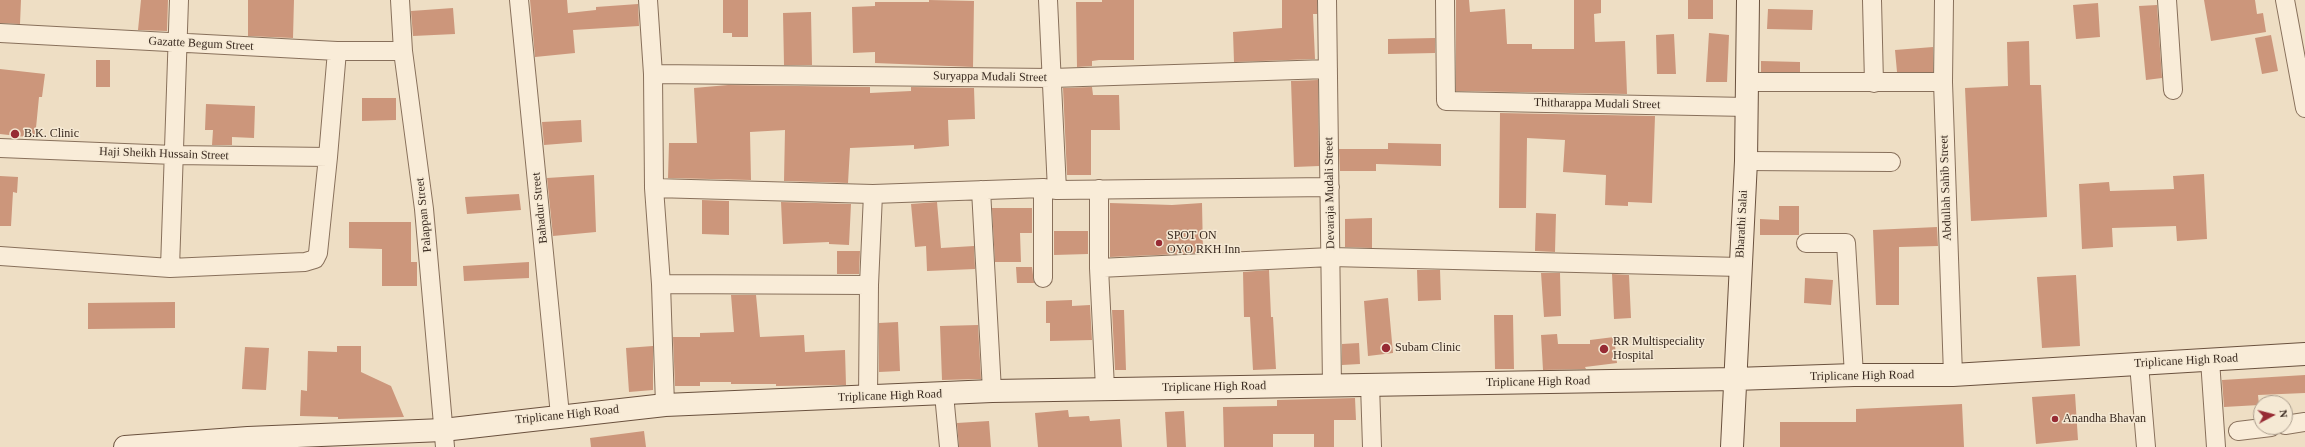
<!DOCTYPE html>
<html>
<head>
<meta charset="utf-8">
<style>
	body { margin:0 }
	#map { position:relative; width:2305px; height:447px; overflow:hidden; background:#eedec4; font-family:"Times New Roman",serif }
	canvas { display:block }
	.north { position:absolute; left:2253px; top:395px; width:40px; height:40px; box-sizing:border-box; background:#f5e9d4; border:1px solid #aa9c8c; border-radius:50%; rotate:83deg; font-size:11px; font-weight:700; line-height:16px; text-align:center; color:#39291f }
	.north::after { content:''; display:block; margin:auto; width:14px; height:18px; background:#972b34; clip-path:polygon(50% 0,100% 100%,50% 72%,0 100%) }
</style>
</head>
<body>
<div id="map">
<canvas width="2305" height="447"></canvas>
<div class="north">N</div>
</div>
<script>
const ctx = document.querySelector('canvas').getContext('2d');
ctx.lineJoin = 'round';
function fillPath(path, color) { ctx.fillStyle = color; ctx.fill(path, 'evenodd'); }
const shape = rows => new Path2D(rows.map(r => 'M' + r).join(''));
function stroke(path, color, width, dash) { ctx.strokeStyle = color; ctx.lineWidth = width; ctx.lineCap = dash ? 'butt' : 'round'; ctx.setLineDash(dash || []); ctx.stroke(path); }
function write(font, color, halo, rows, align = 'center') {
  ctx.font = font + ' "Times New Roman",serif'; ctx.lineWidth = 3; ctx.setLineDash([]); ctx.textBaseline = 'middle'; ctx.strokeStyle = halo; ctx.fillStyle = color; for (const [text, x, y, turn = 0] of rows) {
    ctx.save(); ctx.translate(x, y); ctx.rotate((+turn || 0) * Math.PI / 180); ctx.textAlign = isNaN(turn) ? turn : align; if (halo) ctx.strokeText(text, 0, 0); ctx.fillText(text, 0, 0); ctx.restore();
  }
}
fillPath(shape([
	[0,0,21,0,20,24,0,23],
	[141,0,168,0,167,31,138,30],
	[248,0,294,0,293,38,248,36],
	[530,0,567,0,568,13,596,10,596,7,638,4,639,26,573,30,575,53,535,57],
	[723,0,748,0,748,37,732,37,732,33,723,33],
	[929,0,974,1,973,67,875,63,875,52,853,53,852,7,875,6,875,2,929,2],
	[1102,0,1134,0,1134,60,1099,60,1092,61,1092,66,1077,67,1076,2,1102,2],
	[1282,0,1317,0,1317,14,1313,14,1315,59,1234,62,1233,32,1282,28],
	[1456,0,1469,0,1470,12,1505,9,1507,44,1532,44,1532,49,1574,49,1574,0,1601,0,1601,13,1594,14,1595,42,1625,41,1627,94,1456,91],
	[1688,0,1713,0,1713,19,1688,19],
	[2204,0,2255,0,2257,14,2263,13,2266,32,2211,41],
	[2098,3,2100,37,2076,39,2073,5],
	[2157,5,2162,78,2146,80,2139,6],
	[453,8,455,34,413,36,411,11],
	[1768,9,1813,10,1812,30,1767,29],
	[811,12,812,65,784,65,783,13],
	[1709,33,1729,35,1727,82,1706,82],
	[1674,34,1676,74,1657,74,1656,35],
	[2271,35,2278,71,2262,74,2255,38],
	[1435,38,1435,53,1388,54,1388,39],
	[2029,41,2030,85,2041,85,2047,217,1971,221,1965,88,2008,86,2007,42],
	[1933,47,1933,72,1897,72,1895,50],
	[96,60,110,60,110,87,96,87],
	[1761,61,1800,62,1800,72,1761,72],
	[0,69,45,74,42,97,39,97,35,138,0,134],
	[1318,80,1319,166,1294,167,1291,81],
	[728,85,870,87,870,93,911,91,911,87,974,88,975,119,948,120,949,146,914,149,914,145,850,148,848,183,784,181,785,130,750,132,751,180,668,178,669,143,697,143,694,88],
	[1092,87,1093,95,1119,95,1120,130,1091,130,1091,175,1067,175,1063,88],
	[362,98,396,98,396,120,362,121],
	[206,104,255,106,254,138,232,137,232,145,212,145,213,130,205,130],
	[1500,113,1655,116,1652,203,1628,202,1628,206,1605,205,1606,175,1563,172,1565,140,1527,138,1526,208,1499,208],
	[581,120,582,142,544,145,542,122],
	[1388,143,1441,144,1441,166,1376,164,1376,171,1340,171,1339,149,1388,149],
	[2204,174,2207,239,2177,241,2176,226,2112,228,2113,247,2082,249,2079,184,2109,182,2110,191,2174,189,2173,176],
	[594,175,596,232,553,236,547,178],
	[0,176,18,177,17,193,13,192,11,226,0,226],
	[519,194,521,210,467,214,465,197],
	[702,200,729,201,729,235,702,234],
	[781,202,851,204,849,245,829,244,829,242,783,244],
	[937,202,941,248,974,246,975,269,927,271,926,246,915,247,911,204],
	[1110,203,1172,205,1202,203,1203,253,1110,257],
	[1779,206,1799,206,1799,235,1760,235,1760,219,1779,220],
	[992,208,1032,208,1032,233,1020,233,1021,262,995,262],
	[1536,213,1556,214,1555,252,1535,251],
	[1372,218,1372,248,1345,247,1345,219],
	[349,222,411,222,411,262,417,262,417,286,382,286,382,249,349,248],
	[1937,227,1938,246,1899,247,1899,305,1876,305,1873,230],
	[1054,231,1088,231,1088,254,1054,255],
	[837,251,860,251,859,274,837,274],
	[529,262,529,278,464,281,463,266],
	[1016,267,1032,267,1034,283,1017,283],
	[1269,270,1271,317,1273,317,1276,369,1253,370,1250,317,1244,317,1243,272],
	[1417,270,1440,270,1441,300,1418,301],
	[1541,273,1560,273,1561,316,1544,317],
	[1612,274,1629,275,1631,318,1614,319],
	[2076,275,2080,346,2042,348,2037,277],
	[1805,278,1833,280,1831,305,1804,303],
	[731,295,756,295,760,337,804,335,805,352,845,350,846,385,776,386,776,384,731,384,731,382,700,382,700,386,675,386,673,337,700,337,700,333,734,332],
	[1388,298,1393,353,1368,356,1364,301],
	[1072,300,1072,306,1090,305,1092,340,1050,341,1050,323,1046,323,1046,301],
	[175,302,175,328,88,329,88,303],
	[1112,310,1124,310,1126,370,1115,370],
	[1494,315,1513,315,1514,369,1495,369],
	[898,322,900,371,879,372,879,323],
	[978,325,981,379,942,380,940,326],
	[1557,334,1558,344,1590,344,1590,340,1614,337,1617,363,1585,367,1586,369,1543,370,1541,335],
	[1359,343,1360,364,1342,365,1342,344],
	[337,346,361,346,361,372,391,386,404,417,338,419,338,417,300,416,301,390,307,391,308,351,337,352],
	[653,346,653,390,629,392,626,348],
	[245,347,269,348,266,390,242,389],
	[2305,375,2305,393,2258,395,2259,405,2224,407,2222,380],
	[2075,394,2078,440,2036,444,2032,397],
	[1355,398,1356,420,1334,420,1334,447,1314,447,1314,434,1273,434,1273,447,1224,447,1223,407,1277,406,1277,400],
	[1962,404,1964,447,1780,447,1780,422,1856,422,1856,409],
	[1068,410,1069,417,1089,416,1090,421,1120,419,1122,447,1038,447,1035,413],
	[1184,411,1186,447,1167,447,1165,412],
	[989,421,991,447,959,447,957,423],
	[644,431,646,447,591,447,590,438]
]), '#cc967b');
const street = shape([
	[400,0,403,51,424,209,445,447],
	[519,0,560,415],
	[648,0,653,74,654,188,661,284,665,405],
	[1048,0,1057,190],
	[1327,0,1332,386],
	[1445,0,1446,101,1747,107],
	[1872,0,1874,83],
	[1944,0,1943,82,1953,375],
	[2167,0,2173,90],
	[2285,0,2305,108],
	[0,33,337,51,403,51],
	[653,74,1052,78,1328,69],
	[1747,82,1943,82],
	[0,148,174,155,328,157],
	[1746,161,1891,162],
	[654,188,873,194,1043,188,1057,190,1330,187],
	[1043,188,1043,278],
	[1099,189,1099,268,1105,388],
	[981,190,992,391],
	[1806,243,1846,243,1854,375],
	[0,256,170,268,305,262,315,259,318,253,328,157,337,51],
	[170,268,179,0],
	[1099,268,1331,257,1740,267],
	[661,284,869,285],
	[2210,360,2216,447],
	[2139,364,2146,447],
	[1370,384,1372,447],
	[944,394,949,447],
	[868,398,869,285,873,194],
	[2285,425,2305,422],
	[2238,431,2271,427]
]);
const secondary = shape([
	[125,447,248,438,443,430,665,405,992,391,1735,379,1854,375,1953,375,2305,354],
	[1732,447,1746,161,1748,0]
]);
stroke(street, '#88705b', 20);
stroke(secondary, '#6a513e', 24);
stroke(street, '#f9ecd8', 18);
stroke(secondary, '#f9ecd8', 22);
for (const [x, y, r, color] of [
	[15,134,5,"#972b34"],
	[1159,243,4,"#972b34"],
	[1386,348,5,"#972b34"],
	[1604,349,5,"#972b34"],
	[2055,419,4,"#972b34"]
]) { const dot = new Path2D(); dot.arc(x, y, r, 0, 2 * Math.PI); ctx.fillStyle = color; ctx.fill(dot); stroke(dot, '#f5e9d4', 1.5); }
write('12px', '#39291f', '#f5e9d4', [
	["Gazatte Begum Street",201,44,3],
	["Suryappa Mudali Street",990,77,1],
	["Thitharappa Mudali Street",1597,104,1],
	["Haji Sheikh Hussain Street",164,154,2],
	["Abdullah Sahib Street",1946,188,-92],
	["Devaraja Mudali Street",1330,193,-91],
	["Bahadur Street",540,208,-96],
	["Palappan Street",424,215,-96],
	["Bharathi Salai",1742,224,-87],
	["Triplicane High Road",2186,361,-3],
	["Triplicane High Road",1862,376,-1],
	["Triplicane High Road",1538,382,-1],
	["Triplicane High Road",1214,387,-1],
	["Triplicane High Road",890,396,-2],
	["Triplicane High Road",567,415,-6]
]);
write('12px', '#39291f', '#f5e9d4', [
	["B.K. Clinic",24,134],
	["SPOT ON",1167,236],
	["OYO RKH Inn",1167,250],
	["RR Multispeciality",1613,342],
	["Hospital",1613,356],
	["Subam Clinic",1395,348],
	["Anandha Bhavan",2063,419]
], 'left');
</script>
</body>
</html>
